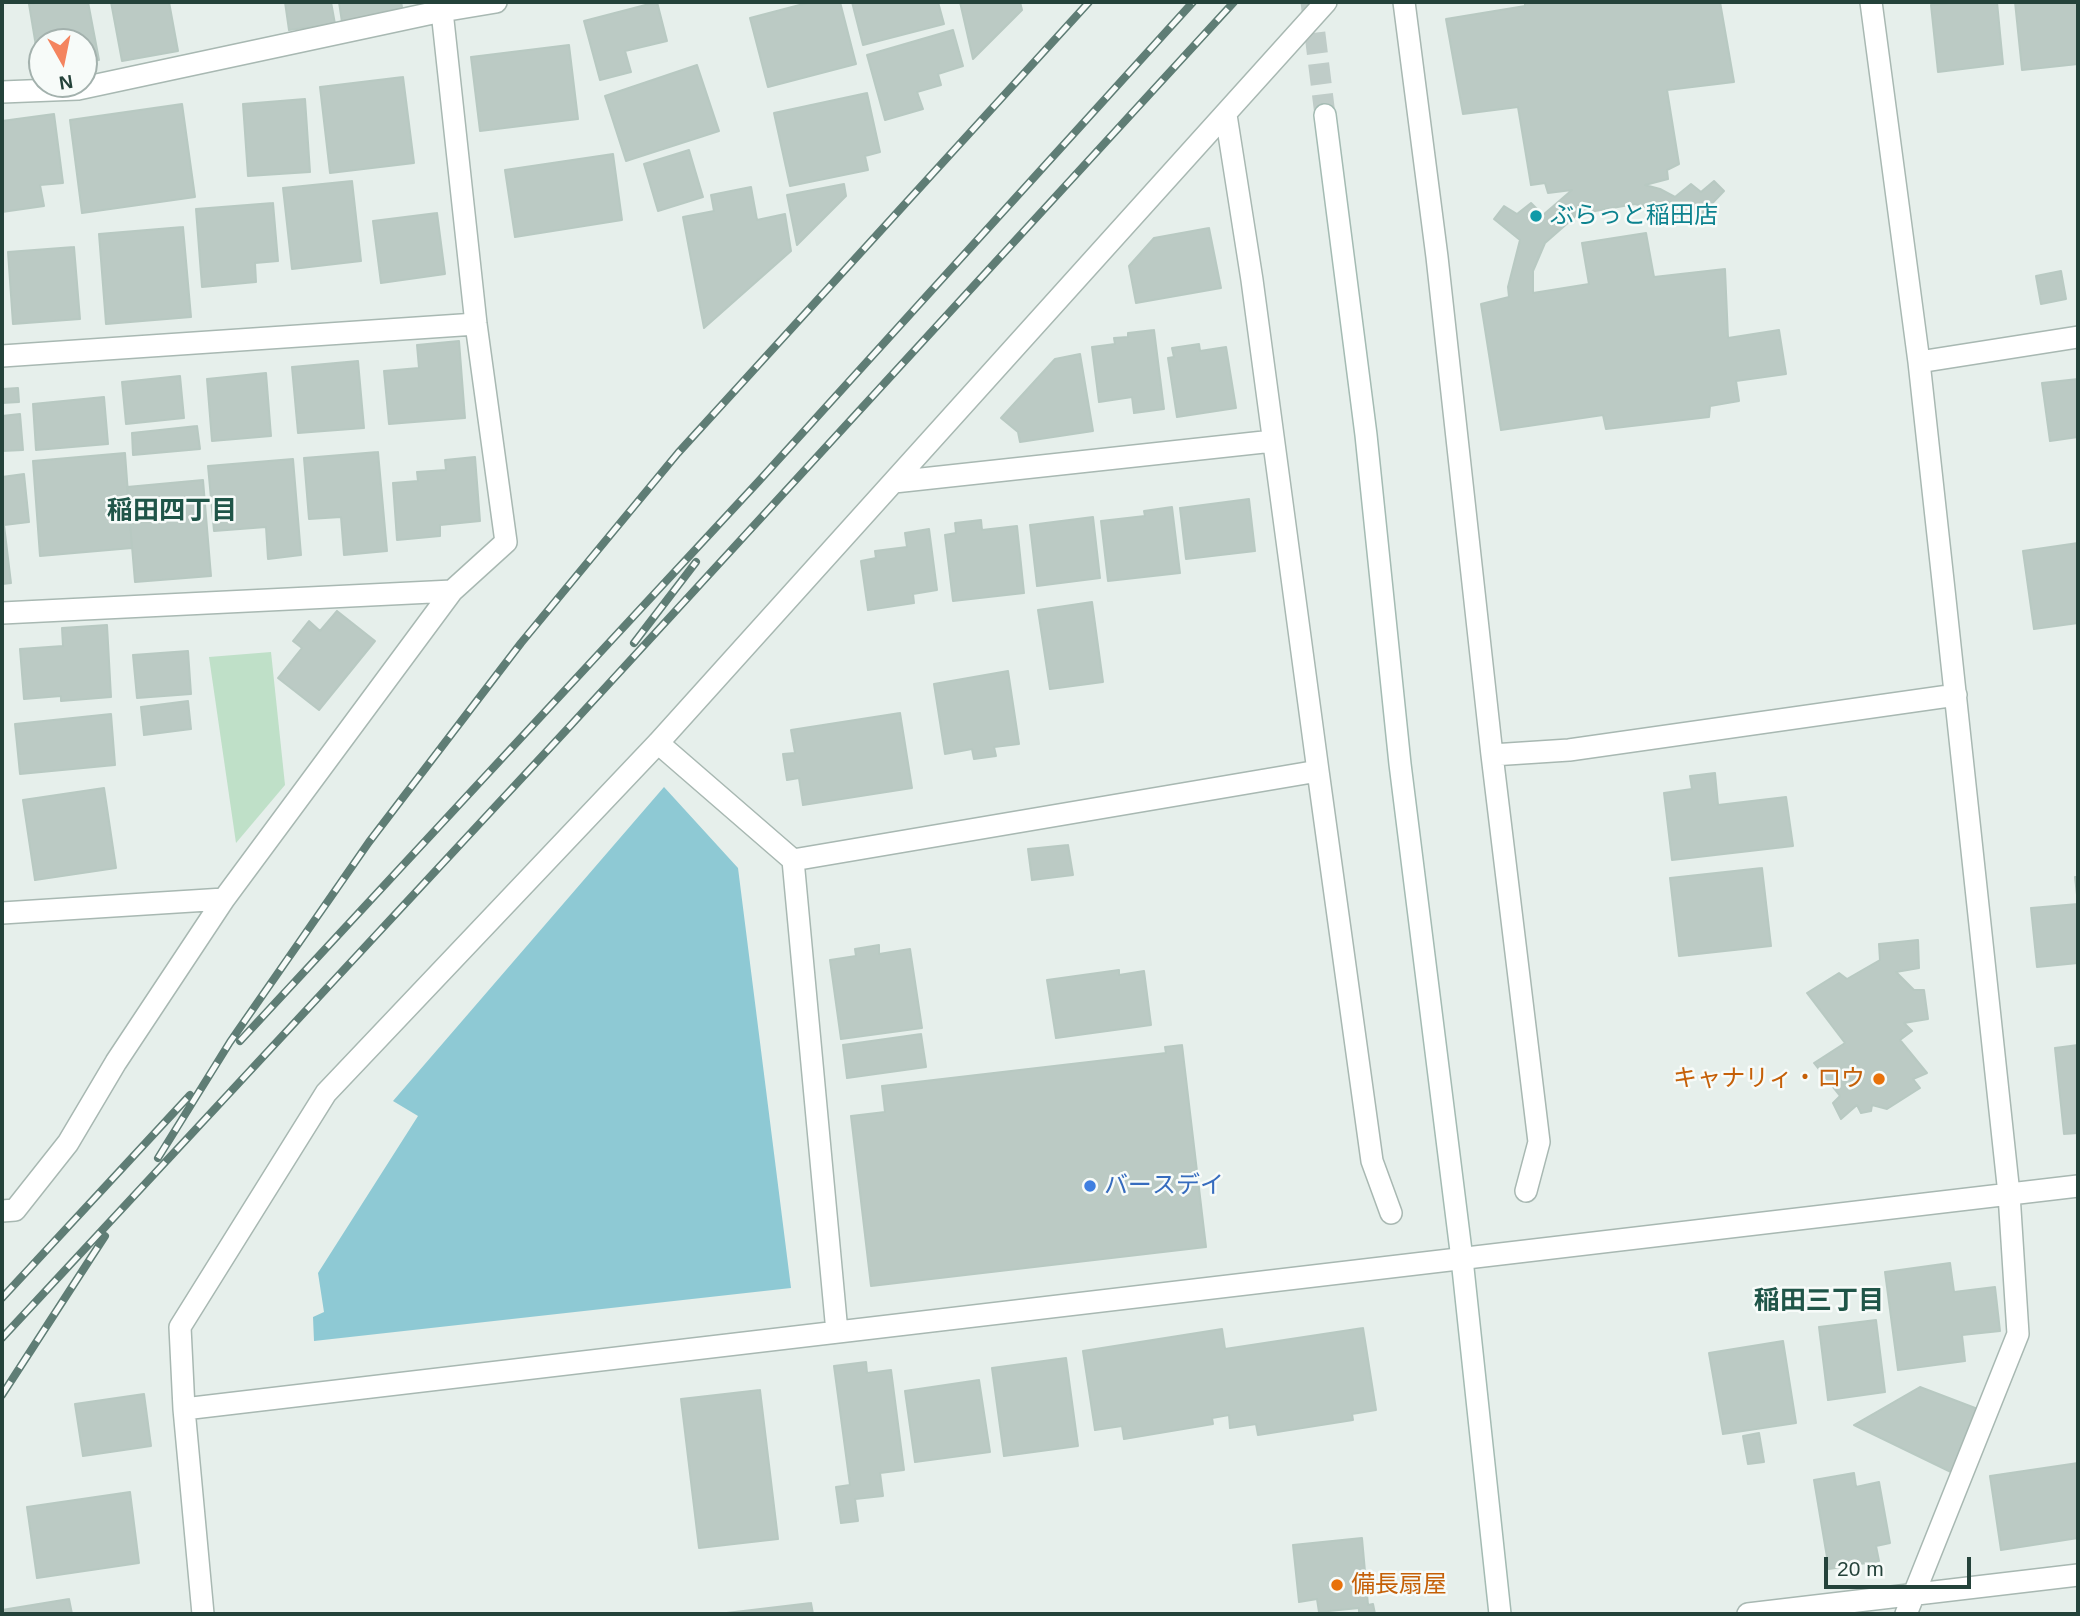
<!DOCTYPE html>
<html>
<head>
<meta charset="utf-8">
<style>
	body { margin:0 }
	#map { position:relative; width:2080px; height:1616px; overflow:hidden; background:#e6efeb; font-family:Arial,sans-serif }
	canvas { display:block }
	.frame { position:absolute; inset:0; border:4px solid #24423a; pointer-events:none }
	.north { position:absolute; left:28px; top:28px; width:70px; height:70px; box-sizing:border-box; background:#f7fbf9; border:2px solid #a3b1ad; border-radius:50%; rotate:171deg; font-size:19px; font-weight:700; line-height:28px; text-align:center; color:#24423a }
	.north::after { content:''; display:block; margin:auto; width:24px; height:32px; background:#f4845f; clip-path:polygon(50% 0,100% 100%,50% 72%,0 100%) }
	.scale { position:absolute; left:1824px; top:1557px; width:147px; height:32px; box-sizing:border-box; border:4px solid #24423a; border-top:0; padding-left:9px; font-size:21px; line-height:24px; white-space:nowrap; color:#24423a; -webkit-text-stroke:5px #f7fbf9; paint-order:stroke }
</style>
</head>
<body>
<div id="map">
<canvas width="2080" height="1616"></canvas>
<div class="frame"></div>
<div class="north">N</div>
<div class="scale">20 m</div>
</div>
<script>
const ctx = document.querySelector('canvas').getContext('2d');
ctx.lineJoin = 'round';
function fillPath(path, color) { ctx.fillStyle = color; ctx.fill(path, 'evenodd'); }
const shape = rows => new Path2D(rows.map(r => 'M' + r).join(''));
function stroke(path, color, width, dash) { ctx.strokeStyle = color; ctx.lineWidth = width; ctx.lineCap = dash ? 'butt' : 'round'; ctx.setLineDash(dash || []); ctx.stroke(path); }
function write(font, color, halo, rows, align = 'center') {
  ctx.font = font + ' Arial,"Noto Sans JP",sans-serif'; ctx.lineWidth = 5; ctx.setLineDash([]); ctx.textBaseline = 'middle'; ctx.strokeStyle = halo; ctx.fillStyle = color; for (const [text, x, y, turn = 0] of rows) {
    ctx.save(); ctx.translate(x, y); ctx.rotate((+turn || 0) * Math.PI / 180); ctx.textAlign = isNaN(turn) ? turn : align; if (halo) ctx.strokeText(text, 0, 0); ctx.fillText(text, 0, 0); ctx.restore();
  }
}
fillPath(shape([
	[271,652,285,785,236,843,209,657]
]), '#bfe0c8');
fillPath(shape([
	[664,787,738,868,791,1288,314,1341,313,1317,324,1312,318,1273,418,1116,393,1101]
]), '#8ec9d4');
const building = shape([
	[42,2,88,2,99,60,84,62,84,42,42,42,42,70,40,70,29,4,42,2],
	[111,2,169,2,178,51,122,61,111,2],
	[285,2,331,2,335,24,289,30,285,2],
	[339,2,401,2,403,12,342,22,339,2],
	[657,2,667,41,625,51,631,72,600,80,584,21,657,2],
	[811,2,840,2,856,64,768,87,750,18,811,2],
	[852,2,938,2,944,24,863,45,852,2],
	[960,2,1020,2,1022,10,973,59,960,2],
	[1525,2,1720,2,1734,82,1667,90,1679,164,1667,170,1668,179,1645,185,1660,189,1675,197,1691,184,1701,192,1714,181,1724,191,1701,215,1686,211,1676,224,1668,217,1649,208,1635,204,1578,214,1545,243,1533,271,1533,293,1589,284,1582,243,1646,233,1654,277,1725,269,1728,338,1779,330,1786,374,1736,381,1739,401,1710,406,1709,417,1606,429,1603,415,1501,430,1481,304,1509,297,1508,287,1520,240,1494,219,1504,206,1517,214,1531,203,1543,215,1572,190,1548,193,1545,183,1531,185,1518,107,1463,114,1446,19,1525,6,1525,2],
	[1959,2,1997,2,2003,64,1938,72,1931,5,1959,2],
	[2015,2,2078,2,2078,64,2022,70,2015,2],
	[953,30,963,66,938,74,941,85,917,92,923,109,885,120,867,55,953,30],
	[569,45,578,119,480,131,471,57,569,45],
	[697,65,719,131,626,161,605,96,697,65],
	[403,77,414,163,330,173,320,87,403,77],
	[867,93,880,152,865,156,868,170,790,186,774,113,867,93],
	[305,99,310,172,248,176,243,104,305,99],
	[182,104,195,197,82,213,70,120,182,104],
	[54,114,63,183,40,185,44,206,2,212,2,121,54,114],
	[689,150,703,197,658,211,644,164,689,150],
	[613,154,622,220,515,237,505,170,613,154],
	[352,181,361,261,292,269,283,188,352,181],
	[844,184,846,196,797,245,787,195,844,184],
	[751,187,757,220,785,214,791,251,704,328,683,217,714,211,711,195,751,187],
	[273,203,278,261,255,263,256,282,202,287,196,209,273,203],
	[437,213,445,274,381,283,373,221,437,213],
	[183,227,191,317,106,324,99,234,183,227],
	[1209,228,1221,288,1136,303,1129,266,1154,238,1209,228],
	[74,247,80,319,13,324,8,252,74,247],
	[2061,271,2066,299,2041,304,2036,276,2061,271],
	[1154,330,1164,409,1134,413,1132,397,1099,402,1092,347,1115,344,1114,338,1128,337,1128,333,1154,330],
	[459,341,465,418,389,424,384,371,419,368,417,345,459,341],
	[1199,344,1200,351,1226,347,1236,408,1177,417,1168,358,1174,357,1172,348,1199,344],
	[1080,354,1093,431,1020,442,1018,432,1001,418,1055,359,1080,354],
	[358,361,364,428,298,433,292,367,358,361],
	[2,372,3,389,18,388,19,402,2,403,2,372],
	[266,373,271,436,212,441,207,379,266,373],
	[180,376,184,418,126,424,122,382,180,376],
	[2078,379,2078,437,2050,441,2042,383,2078,379],
	[104,397,108,444,36,450,33,404,104,397],
	[20,414,23,450,2,451,2,416,20,414],
	[197,426,200,449,133,455,132,433,197,426],
	[378,452,387,551,344,555,341,517,309,519,304,458,378,452],
	[125,453,132,548,40,556,33,461,125,453],
	[475,457,480,521,440,525,440,536,397,540,393,483,418,481,417,472,446,470,445,460,475,457],
	[293,459,301,555,268,559,266,527,214,531,208,466,293,459],
	[24,474,29,522,4,525,11,583,2,584,2,477,24,474],
	[203,480,211,576,135,582,127,487,203,480],
	[1249,499,1255,551,1186,559,1180,508,1249,499],
	[1172,507,1180,573,1108,581,1101,521,1145,516,1144,511,1172,507],
	[1093,517,1100,578,1037,586,1030,525,1093,517],
	[981,520,982,530,1017,526,1024,593,953,601,945,535,956,533,955,523,981,520],
	[929,529,937,590,913,594,914,603,868,610,861,561,876,558,875,551,907,547,905,533,929,529],
	[2078,543,2078,623,2034,629,2023,551,2078,543],
	[1092,602,1103,682,1050,689,1038,610,1092,602],
	[337,611,375,641,319,710,278,678,302,648,293,641,309,621,320,631,337,611],
	[107,625,111,697,61,701,61,696,24,699,20,649,63,646,62,628,107,625],
	[188,651,191,694,137,698,133,655,188,651],
	[1008,671,1019,744,994,747,996,756,974,759,972,749,945,754,934,684,1008,671],
	[188,701,191,729,144,735,141,707,188,701],
	[900,713,912,788,803,805,799,778,787,780,783,754,795,753,791,730,900,713],
	[111,714,115,765,20,774,15,724,111,714],
	[1715,773,1718,805,1786,797,1793,846,1672,860,1664,793,1692,789,1690,776,1715,773],
	[104,788,116,868,35,880,23,800,104,788],
	[1068,845,1073,875,1032,880,1028,849,1068,845],
	[1762,868,1771,946,1679,956,1670,878,1762,868],
	[2075,877,2078,877,2078,963,2037,967,2031,908,2078,904,2075,877],
	[1918,940,1919,968,1896,972,1914,990,1924,990,1928,1019,1904,1023,1912,1031,1900,1040,1927,1073,1913,1079,1920,1088,1887,1109,1872,1105,1871,1111,1861,1113,1857,1105,1841,1119,1833,1103,1840,1096,1814,1063,1845,1043,1807,993,1839,973,1847,979,1880,960,1879,944,1918,940],
	[879,945,879,954,910,949,922,1028,841,1039,830,960,856,956,855,949,879,945],
	[1119,970,1119,975,1144,971,1151,1025,1056,1038,1047,980,1119,970],
	[921,1034,926,1067,847,1078,843,1045,921,1034],
	[1182,1045,1206,1247,871,1286,851,1116,885,1112,882,1086,1166,1053,1165,1047,1182,1045],
	[2078,1045,2078,1133,2064,1134,2055,1048,2078,1045],
	[1950,1263,1954,1292,1995,1287,2000,1331,1962,1335,1965,1361,1898,1370,1885,1272,1950,1263],
	[1876,1320,1885,1392,1828,1400,1819,1327,1876,1320],
	[1363,1328,1376,1410,1352,1414,1353,1420,1258,1435,1256,1424,1230,1428,1229,1415,1212,1418,1213,1424,1124,1439,1122,1426,1095,1430,1083,1351,1222,1329,1225,1349,1363,1328],
	[1783,1341,1796,1423,1723,1434,1709,1353,1783,1341],
	[1066,1358,1078,1446,1004,1456,992,1368,1066,1358],
	[866,1362,867,1373,891,1370,904,1470,880,1473,883,1496,855,1499,858,1521,841,1523,836,1487,850,1485,834,1366,866,1362],
	[979,1380,990,1452,915,1462,905,1391,979,1380],
	[1920,1387,1983,1411,1953,1473,1854,1425,1920,1387],
	[760,1390,778,1539,699,1548,681,1399,760,1390],
	[144,1394,151,1446,83,1456,75,1404,144,1394],
	[1759,1433,1764,1462,1748,1464,1743,1436,1759,1433],
	[2078,1463,2078,1538,2001,1550,1990,1476,2078,1463],
	[1854,1473,1856,1487,1879,1482,1890,1543,1876,1546,1879,1561,1829,1569,1814,1480,1854,1473],
	[130,1492,139,1563,37,1578,27,1507,130,1492],
	[1362,1538,1368,1605,1373,1604,1375,1614,1359,1614,1359,1608,1319,1612,1317,1599,1299,1602,1293,1545,1362,1538],
	[69,1599,72,1614,2,1614,2,1610,69,1599],
	[811,1603,813,1614,718,1614,811,1603]
]);
fillPath(building, '#bbcac4');
stroke(building, '#b8c9c2', 2);
stroke(shape([
	[1311,2,1325,115]
]), '#bfccc8', 21, [21, 10]);
const street = shape([
	[1404,2,1437,257,1492,755,1569,750,1956,695],
	[1871,2,1919,362,1944,590,2009,1194,2018,1334,1906,1614],
	[2,92,78,89,442,11,496,2],
	[2,356,476,324],
	[1919,362,2078,337],
	[894,482,1273,441],
	[2,613,452,591],
	[658,743,793,860,837,1332],
	[1492,755,1539,1142,1526,1191],
	[1318,771,1372,1161,1391,1213],
	[793,860,1318,771,1252,280,1226,115],
	[2,913,224,899],
	[2,1211,15,1210,68,1143,116,1062,224,899,452,591,506,542,476,324,441,2],
	[184,1409,2078,1186],
	[203,1614,184,1409,180,1327,326,1093,658,743,1326,2],
	[1748,1614,2078,1575]
]);
const secondary = shape([
	[1325,115,1366,435,1400,764,1462,1259,1500,1614]
]);
stroke(street, '#a8b8b2', 24);
stroke(secondary, '#a4bbb3', 24);
stroke(street, '#fff', 21);
stroke(secondary, '#fff', 21);
const rail = shape([
	[634,643,696,562],
	[240,1041,758,482,1193,2],
	[158,1158,230,1042,369,842,521,643,678,453,1089,2],
	[2,1298,190,1095],
	[2,1338,571,725,1234,2],
	[2,1395,105,1236]
]);
stroke(rail, '#5f7d75', 8);
stroke(rail, '#f7fbf9', 5, [16]);
for (const [x, y, r, color] of [
	[1536,216,7,"#0f9aa8"],
	[1879,1079,7,"#e8710a"],
	[1090,1186,7,"#3f7fe0"],
	[1337,1585,7,"#e8710a"]
]) { const dot = new Path2D(); dot.arc(x, y, r, 0, 2 * Math.PI); ctx.fillStyle = color; ctx.fill(dot); stroke(dot, '#f7fbf9', 2.5); }
write('24px', '#0d838f', '#f7fbf9', [
	["ぶらっと稲田店",1550,216]
], 'left');
write('24px', '#c56008', '#f7fbf9', [
	["キャナリィ・ロウ",1865,1079],
	["備長扇屋",1351,1585,"left"]
], 'right');
write('24px', '#366cbe', '#f7fbf9', [
	["バースデイ",1104,1186]
], 'left');
write('bold 26px', '#1f5548', '#f7fbf9', [
	["稲田四丁目",172,512],
	["稲田三丁目",1819,1302]
]);
</script>
</body>
</html>
